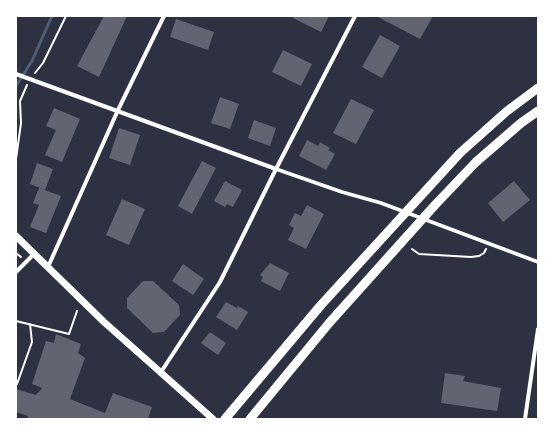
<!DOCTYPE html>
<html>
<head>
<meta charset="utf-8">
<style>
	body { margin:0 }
	#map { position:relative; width:554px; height:435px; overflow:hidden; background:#2d3142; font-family:"DejaVu Sans",sans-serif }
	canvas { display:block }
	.frame { position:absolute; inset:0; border:17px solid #fff; pointer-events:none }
</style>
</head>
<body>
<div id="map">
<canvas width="554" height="435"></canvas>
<div class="frame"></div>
</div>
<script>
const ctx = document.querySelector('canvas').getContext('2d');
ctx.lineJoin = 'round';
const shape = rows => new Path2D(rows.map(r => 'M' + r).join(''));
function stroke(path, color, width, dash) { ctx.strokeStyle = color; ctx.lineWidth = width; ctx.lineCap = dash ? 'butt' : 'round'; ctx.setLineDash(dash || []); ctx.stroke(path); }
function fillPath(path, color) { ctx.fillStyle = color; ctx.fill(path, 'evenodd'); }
stroke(shape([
	[16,86,32,61,52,16]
]), '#4f5d75', 3);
fillPath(shape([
	[104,16,127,16,99,77,77,66],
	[294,16,329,16,321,32,293,18],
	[376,16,433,16,420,39],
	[176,19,214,32,208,50,170,37],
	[380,35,400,46,382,78,362,67],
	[283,50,312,64,301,86,272,72],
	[220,97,239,104,230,129,211,123],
	[351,99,374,110,356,144,333,133],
	[54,108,80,119,62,162,45,155,56,130,46,126],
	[254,120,276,128,270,146,248,138],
	[119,128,140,135,130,165,109,158],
	[307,140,318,146,320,142,330,148,328,150,335,154,326,170,299,156],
	[202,161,216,168,192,214,178,206],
	[37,163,53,169,45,190,30,184],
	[225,181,242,190,233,207,227,204,225,207,214,201],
	[514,181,530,200,503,222,488,203],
	[39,188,61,196,46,233,30,227,39,205,33,203],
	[122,199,145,209,129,245,106,235],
	[307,205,324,214,306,249,288,240,294,228,289,225,295,213,301,216],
	[270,263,289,273,280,291,261,281,263,277,260,275],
	[183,264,204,279,193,295,172,281],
	[143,281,153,281,179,305,180,315,164,332,153,333,127,308,127,298],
	[226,302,237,308,238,306,248,312,237,330,216,317],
	[210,332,226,343,218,355,201,343],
	[56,334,81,344,78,353,85,358,70,399,105,413,113,393,152,407,148,419,27,419,28,416,16,412,16,389,36,395,42,388,32,384,46,341,54,343],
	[445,373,465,376,463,381,501,388,497,411,441,403]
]), '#626471');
stroke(shape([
	[35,73,43,63,66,16],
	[16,159,21,123,20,101,27,85],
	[412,249,419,254,471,257,479,256,484,253,486,249],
	[16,253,21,257],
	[16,321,69,334,77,311],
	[17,384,32,342,30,324]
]), '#fff', 2);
stroke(shape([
	[276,169,342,192,381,203,538,262]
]), '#fff', 3.5);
stroke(shape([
	[16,74,276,169],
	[48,267,118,110,164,16],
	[16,272,34,254],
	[161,372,220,282,276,169,355,16],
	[525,419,538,329]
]), '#fff', 4);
stroke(shape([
	[16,236,104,322,213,419]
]), '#fff', 7);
stroke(shape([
	[225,419,321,305,460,153,507,111,538,88],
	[250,419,330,322,435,205,476,162,521,123,538,111]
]), '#fff', 9);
</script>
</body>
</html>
